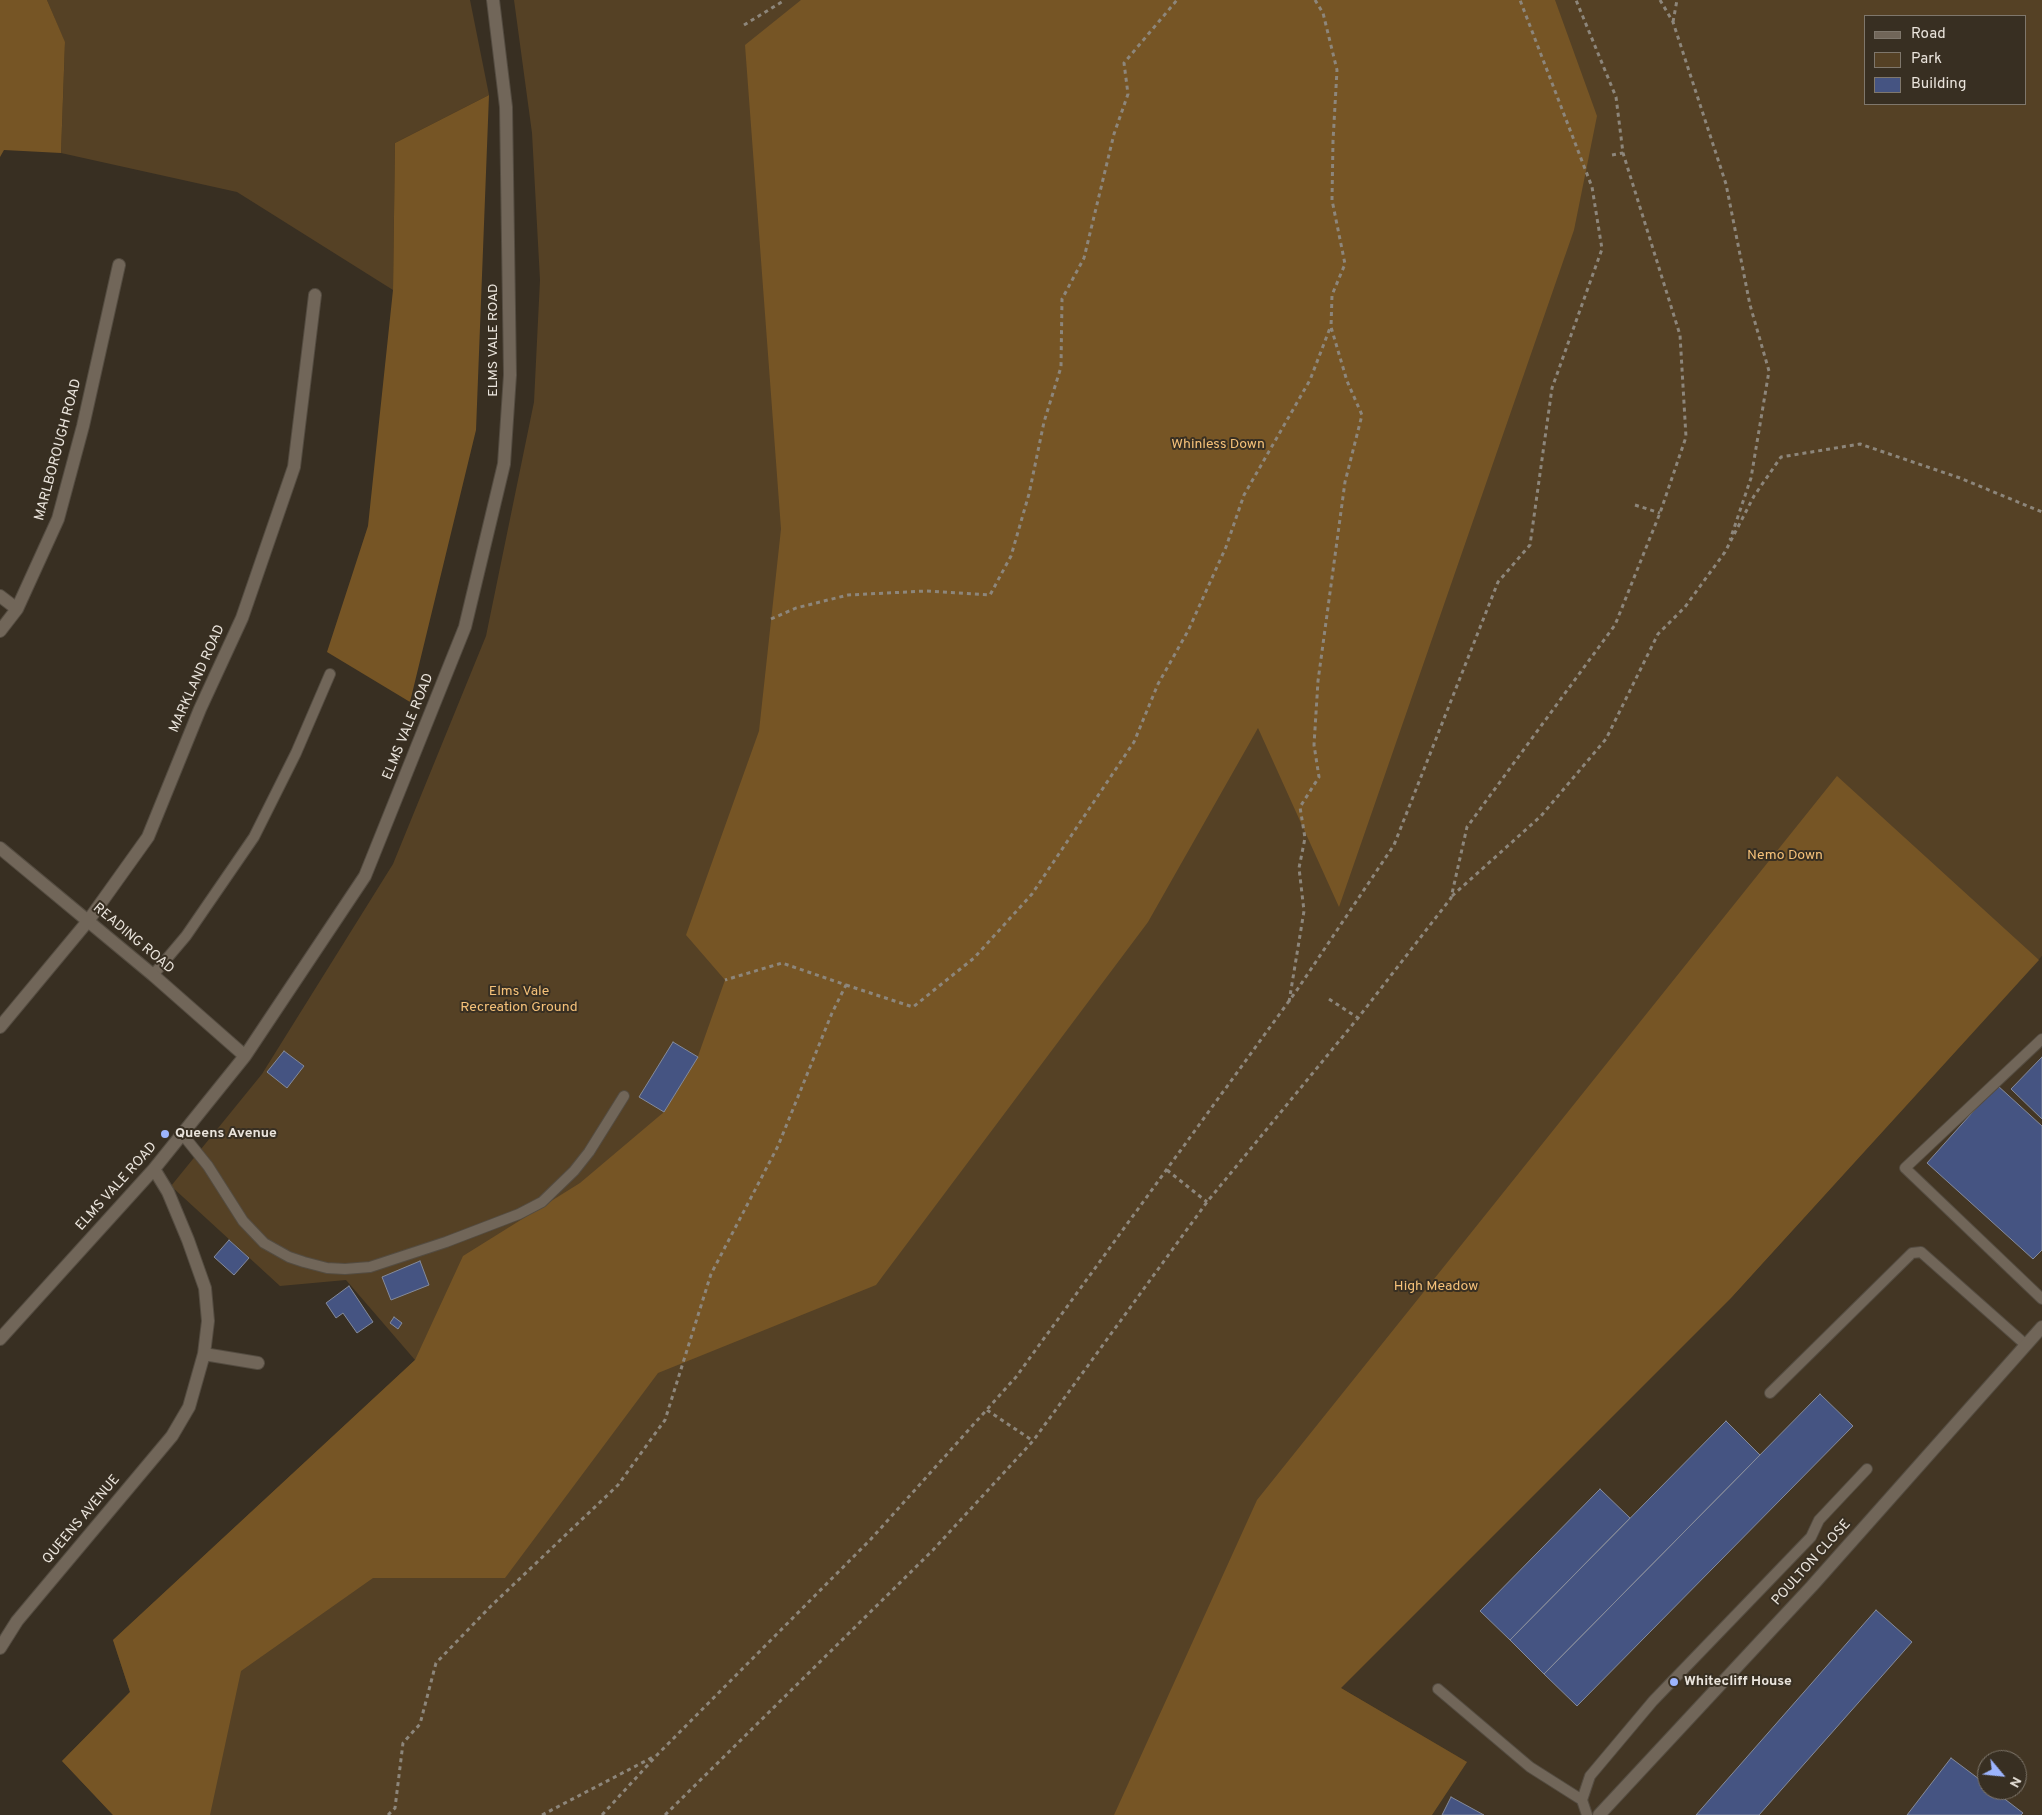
<!DOCTYPE html>
<html>
<head>
<meta charset="utf-8">
<style>
	body { margin:0 }
	#map { position:relative; width:2042px; height:1815px; overflow:hidden; background:#382f22; font-family:Overpass,sans-serif }
	canvas { display:block }
	.legend { position:absolute; left:1864px; top:15px; width:162px; height:90px; box-sizing:border-box; background:#382f22; border:1px solid #7f776c; margin:0; padding:6px 9px; list-style:none; font-size:15px; color:#eae4dc }
	.legend li { display:flex; align-items:center; gap:10px; height:25px }
	.legend b { width:25px; border:1px solid #7f776c }
	.north { position:absolute; left:1977px; top:1750px; width:50px; height:50px; box-sizing:border-box; background:#382f22; border:1px solid #7f776c; border-radius:50%; rotate:118deg; font-size:14px; font-weight:700; line-height:20px; text-align:center; color:#eae4dc }
	.north::after { content:''; display:block; margin:auto; width:18px; height:22px; background:#9cb4fd; clip-path:polygon(50% 0,100% 100%,50% 72%,0 100%) }
</style>
</head>
<body>
<div id="map">
<canvas width="2042" height="1815"></canvas>
<ul class="legend">
<li><b style="height:6px;background:#716659"></b>Road</li>
<li><b style="height:14px;background:#554125"></b>Park</li>
<li><b style="height:14px;background:#455482"></b>Building</li>
</ul>
<div class="north">N</div>
</div>
<script>
const ctx = document.querySelector('canvas').getContext('2d');
ctx.lineJoin = 'round';
function fillPath(path, color) { ctx.fillStyle = color; ctx.fill(path, 'evenodd'); }
const shape = rows => new Path2D(rows.map(r => 'M' + r).join(''));
function stroke(path, color, width, dash) { ctx.strokeStyle = color; ctx.lineWidth = width; ctx.lineCap = dash ? 'butt' : 'round'; ctx.setLineDash(dash || []); ctx.stroke(path); }
function write(font, color, halo, rows, align = 'center') {
  ctx.font = font + ' Overpass,sans-serif'; ctx.lineWidth = 4; ctx.setLineDash([]); ctx.textBaseline = 'middle'; ctx.strokeStyle = halo; ctx.fillStyle = color; for (const [text, x, y, turn = 0] of rows) {
    ctx.save(); ctx.translate(x, y); ctx.rotate((+turn || 0) * Math.PI / 180); ctx.textAlign = isNaN(turn) ? turn : align; if (halo) ctx.strokeText(text, 0, 0); ctx.fillText(text, 0, 0); ctx.restore();
  }
}
fillPath(shape([
	[2042,956,2042,1815,1432,1815,1466,1762,1341,1688,1731,1298],
	[1987,1760,2017,1760,2017,1790,1987,1790]
]), '#433624');
fillPath(shape([
	[47,0,470,0,489,95,395,143,393,290,237,192,61,153,65,43],
	[514,0,2042,0,2042,956,1731,1298,1341,1688,1467,1762,1432,1815,113,1815,62,1761,130,1692,113,1640,415,1360,346,1280,280,1286,171,1186,262,1074,393,864,486,636,534,402,540,280,532,133],
	[1866,16,2026,16,2026,104,1866,104]
]), '#554125');
fillPath(shape([
	[0,0,47,0,65,42,61,153,4,150,0,157],
	[801,0,1555,0,1597,116,1574,230,1339,907,1258,728,1148,922,876,1285,658,1373,505,1578,373,1578,241,1671,210,1815,113,1815,62,1761,130,1692,113,1640,415,1360,463,1256,580,1183,664,1112,697,1059,725,980,686,935,759,731,781,529,745,45],
	[489,95,476,430,410,702,327,652,368,526,393,290,395,143],
	[1837,776,2039,960,1731,1298,1341,1688,1467,1762,1432,1815,1114,1815,1257,1500]
]), '#765525');
const building = shape([
	[673,1042,698,1057,664,1112,639,1097,673,1042],
	[284,1051,304,1066,287,1088,267,1072,284,1051],
	[2042,1057,2042,1119,2011,1089,2042,1057],
	[1997,1085,2042,1126,2042,1250,2033,1259,1927,1163,1997,1085],
	[229,1240,249,1258,234,1275,214,1257,229,1240],
	[420,1261,429,1285,391,1300,382,1277,420,1261],
	[349,1286,373,1322,357,1333,343,1313,336,1318,326,1303,349,1286],
	[394,1317,402,1323,398,1329,390,1323,394,1317],
	[1820,1394,1853,1426,1577,1706,1544,1674,1820,1394],
	[1726,1421,1760,1455,1544,1674,1510,1640,1726,1421],
	[1600,1489,1630,1518,1510,1640,1480,1611,1600,1489],
	[1876,1610,1912,1642,1759,1815,1696,1815,1876,1610],
	[1951,1758,1987,1785,1987,1790,1993,1790,2023,1813,2021,1815,1907,1815,1951,1758],
	[1451,1797,1484,1815,1442,1815,1451,1797]
]);
fillPath(building, '#455482');
stroke(building, '#858b9b', 1);
const service = shape([
	[153,975,186,936,254,837,296,753,330,674],
	[2042,1039,1905,1168,2042,1299],
	[183,1135,208,1166,243,1221,264,1243,289,1257,304,1262,327,1268,345,1269,370,1267,446,1242,519,1214,542,1202,574,1171,589,1152,624,1096],
	[1770,1393,1912,1253,1921,1252,2026,1345],
	[1438,1689,1530,1767,1582,1800],
	[1587,1815,1582,1800,1590,1776,1653,1701,1811,1537,1819,1520,1867,1469]
]);
const minor = shape([
	[0,596,17,609],
	[0,631,17,609,58,519,83,426,119,265],
	[0,848,153,975,245,1056],
	[0,1027,88,921,148,837,200,709,242,618,294,467,315,295],
	[0,1339,154,1169,245,1056,365,876,465,627,504,464,510,375,506,107,493,0],
	[204,1354,258,1363],
	[0,1648,17,1621,172,1436,189,1407,204,1354,208,1321,205,1288,188,1240,168,1192,154,1169],
	[1599,1815,1812,1586,2042,1327]
]);
stroke(service, '#544c41', 12);
stroke(minor, '#544c41', 14);
stroke(shape([
	[1660,0,1673,22,1726,184,1750,305,1769,371,1751,478,1730,540],
	[1673,22,1677,0],
	[744,25,785,0],
	[1612,155,1623,153],
	[1635,505,1660,513],
	[771,619,796,608,848,595,926,591,990,595,1011,556,1029,494,1044,422,1061,367,1062,299,1084,258,1114,134,1128,94,1124,63,1177,0],
	[1452,896,1541,816,1606,739,1658,634,1685,607,1725,552,1754,496,1781,457,1860,444,1960,478,2042,512],
	[846,985,913,1007,974,958,1032,894,1134,742,1158,684,1188,631,1226,547,1244,495,1310,380,1330,328],
	[1329,999,1358,1018],
	[1289,1002,1304,911,1299,868,1305,838,1300,807,1319,777,1314,745,1318,681,1345,482,1362,415,1347,381,1331,327,1332,295,1345,264,1332,200,1333,141,1337,70,1323,13,1315,0],
	[1167,1170,1207,1202],
	[987,1410,1033,1441],
	[388,1815,395,1808,403,1743,420,1724,436,1663,490,1607,618,1485,665,1420,711,1274,778,1146,832,1013,846,985,782,963,725,980],
	[542,1815,655,1756],
	[602,1815,657,1755,871,1539,1016,1377,1297,990,1394,845,1498,582,1530,545,1552,388,1602,249,1592,187,1520,0],
	[665,1815,933,1550,1033,1441,1207,1202,1358,1018,1451,898,1467,827,1615,625,1660,513,1686,437,1680,335,1623,153,1616,97,1576,0]
]), '#8d867b', 3, [4, 4]);
stroke(service, '#716659', 10);
stroke(minor, '#716659', 12);
for (const [x, y, r, color] of [
	[165,1134,5,"#9cb4fd"],
	[1674,1682,5,"#9cb4fd"]
]) { const dot = new Path2D(); dot.arc(x, y, r, 0, 2 * Math.PI); ctx.fillStyle = color; ctx.fill(dot); stroke(dot, '#382f22', 2); }
write('14px', '#eae4dc', '#382f22', [
	["ELMS VALE ROAD",494,340,-90],
	["MARLBOROUGH ROAD",59,450,-75],
	["MARKLAND ROAD",198,679,-66],
	["ELMS VALE ROAD",409,727,-68],
	["READING ROAD",133,939,40],
	["ELMS VALE ROAD",117,1187,-48],
	["QUEENS AVENUE",82,1520,-50],
	["POULTON CLOSE",1812,1563,-48]
]);
write('14px', '#f5c179', '#382f22', [
	["Whinless Down",1218,445],
	["Nemo Down",1785,856],
	["Elms Vale",519,992],
	["Recreation Ground",519,1008],
	["High Meadow",1436,1287]
]);
write('bold 14px', '#eae4dc', '#382f22', [
	["Queens Avenue",175,1134],
	["Whitecliff House",1684,1682]
], 'left');
</script>
</body>
</html>
